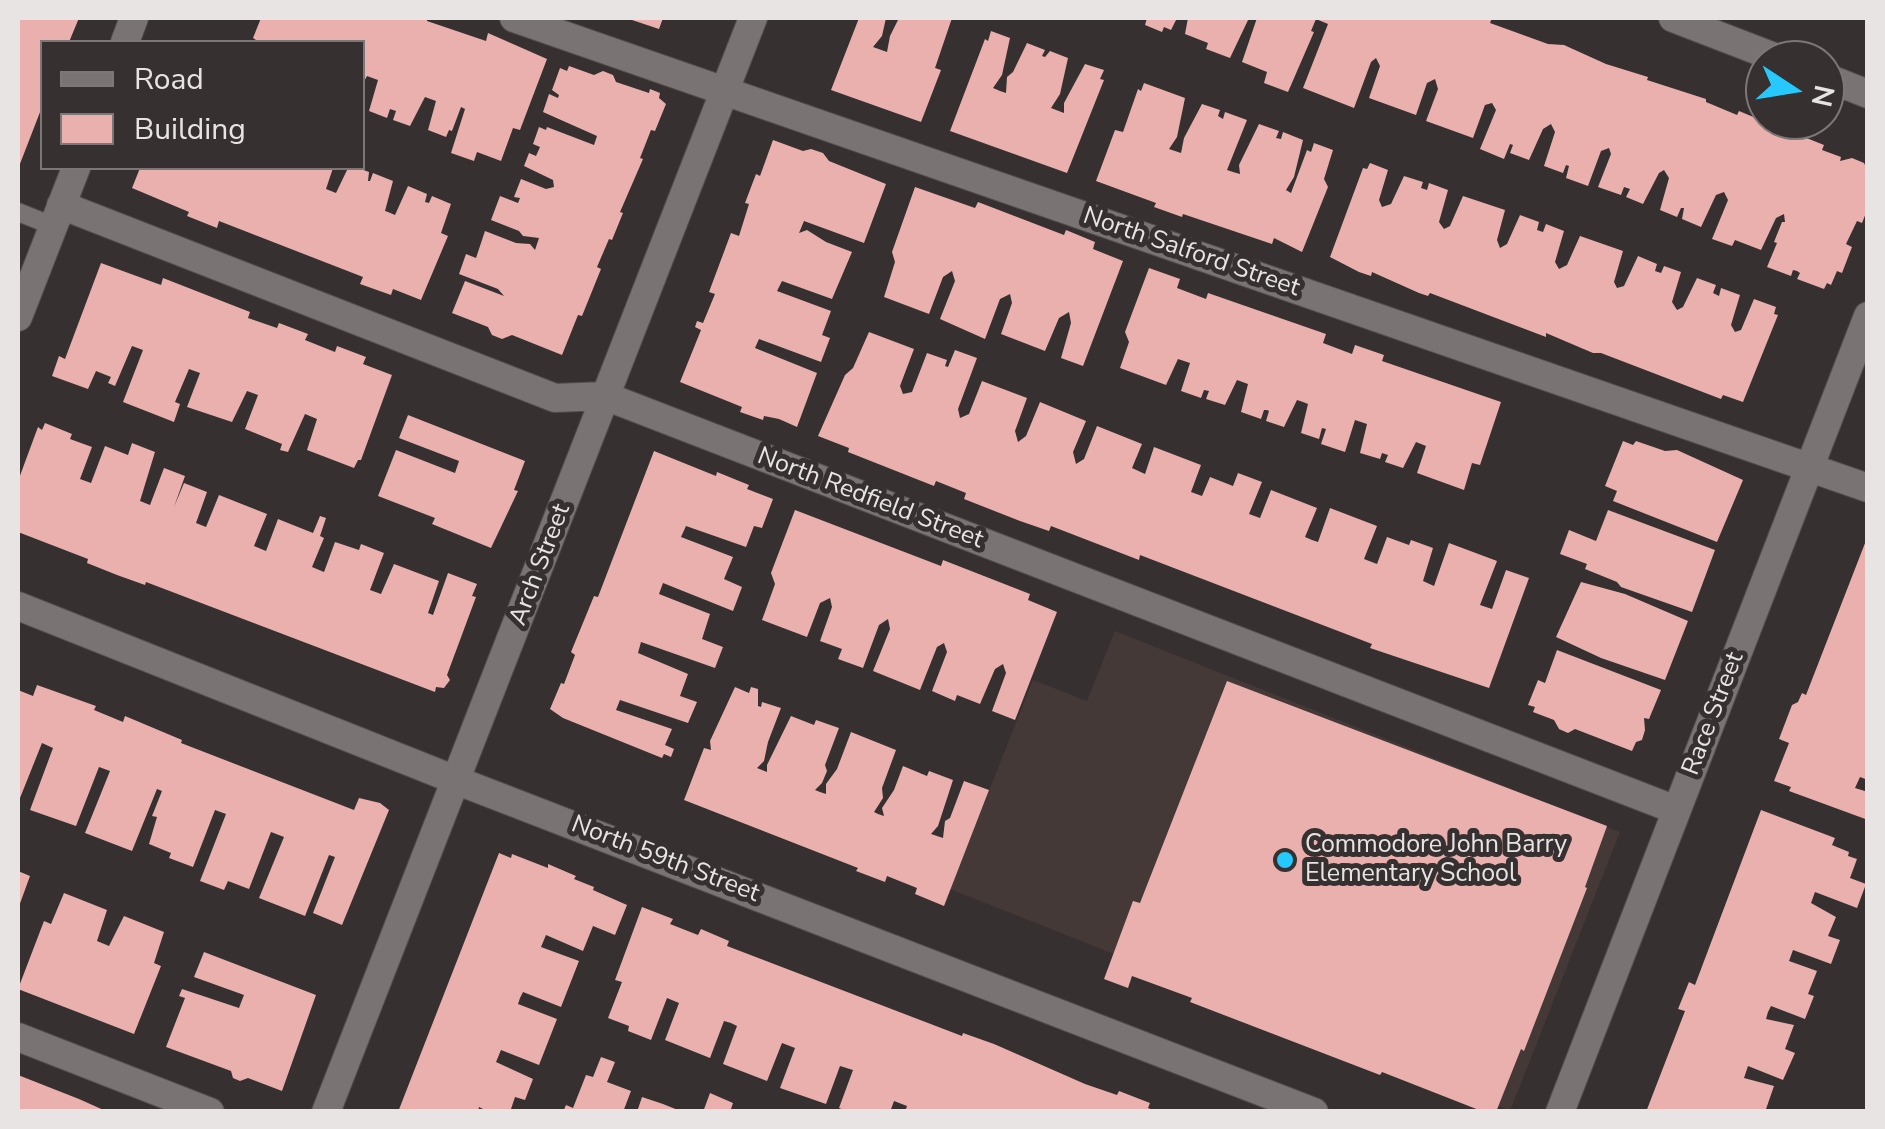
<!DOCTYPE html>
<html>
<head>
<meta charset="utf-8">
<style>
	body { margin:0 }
	#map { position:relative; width:1885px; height:1129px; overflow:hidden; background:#363030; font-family:"Nunito Sans",sans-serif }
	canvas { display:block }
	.frame { position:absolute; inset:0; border:20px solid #e8e4e4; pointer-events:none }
	.legend { position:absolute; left:40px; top:40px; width:325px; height:130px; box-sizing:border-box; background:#363030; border:2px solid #7d7878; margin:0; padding:12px 18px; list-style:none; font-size:30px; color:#e8e4e4 }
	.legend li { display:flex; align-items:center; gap:20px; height:50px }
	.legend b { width:50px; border:2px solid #7d7878 }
	.north { position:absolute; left:1745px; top:40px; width:100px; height:100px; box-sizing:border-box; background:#363030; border:2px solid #7d7878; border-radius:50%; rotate:102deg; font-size:28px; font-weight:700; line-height:40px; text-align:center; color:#e8e4e4 }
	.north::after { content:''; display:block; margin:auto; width:35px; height:45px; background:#25c9fe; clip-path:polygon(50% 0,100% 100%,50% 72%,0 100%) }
</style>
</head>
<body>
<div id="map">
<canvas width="1885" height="1129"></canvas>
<div class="frame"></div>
<ul class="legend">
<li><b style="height:12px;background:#7a7373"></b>Road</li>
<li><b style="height:28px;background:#e9b0ae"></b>Building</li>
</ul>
<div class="north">N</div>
</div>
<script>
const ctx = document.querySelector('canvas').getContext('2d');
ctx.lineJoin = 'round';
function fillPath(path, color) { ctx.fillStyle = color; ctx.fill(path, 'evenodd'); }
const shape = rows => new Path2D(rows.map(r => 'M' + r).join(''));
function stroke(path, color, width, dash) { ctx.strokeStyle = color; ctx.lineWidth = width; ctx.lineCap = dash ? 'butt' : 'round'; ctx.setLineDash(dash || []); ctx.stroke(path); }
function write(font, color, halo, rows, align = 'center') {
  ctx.font = font + ' "Nunito Sans",sans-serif'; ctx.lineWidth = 10; ctx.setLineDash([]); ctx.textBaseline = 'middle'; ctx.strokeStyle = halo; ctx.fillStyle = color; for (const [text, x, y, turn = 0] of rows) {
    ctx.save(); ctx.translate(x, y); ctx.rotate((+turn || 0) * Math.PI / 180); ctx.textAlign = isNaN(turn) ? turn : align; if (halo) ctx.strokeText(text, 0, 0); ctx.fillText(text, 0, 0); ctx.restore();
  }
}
fillPath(shape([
	[1115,631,1620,832,1510,1111,950,889,1033,680,1087,701]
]), '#453938');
fillPath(shape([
	[18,18,79,18,69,42,42,42,42,107,18,169],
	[261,18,427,18,427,21,486,41,488,33,547,59,520,130,513,128,501,161,477,152,474,161,451,153,465,109,461,107,452,131,449,130,446,137,428,130,436,101,425,97,410,126,393,120,396,111,390,109,387,118,369,111,378,80,367,76,362,85,362,42,259,42,253,38],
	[626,18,663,18,659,29],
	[859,18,886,18,882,36,873,47,887,52,890,36,899,18,952,18,935,68,941,70,921,122,831,90],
	[1147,18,1177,18,1171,30,1164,27,1162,32,1145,25],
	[1188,18,1249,18,1230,58,1206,49,1208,43,1185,34],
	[1257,18,1492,18,1490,23,1548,44,1564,45,1606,64,1648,77,1647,80,1706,99,1706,102,1737,115,1739,111,1763,121,1761,126,1797,140,1799,135,1824,145,1822,150,1841,157,1840,161,1852,158,1864,163,1868,172,1868,208,1862,223,1857,221,1846,244,1852,247,1842,273,1837,271,1831,285,1827,283,1824,289,1797,279,1800,273,1797,271,1793,270,1791,276,1767,267,1777,243,1774,242,1782,222,1785,222,1784,214,1776,218,1761,250,1735,240,1732,246,1712,239,1728,200,1724,192,1716,195,1701,227,1682,219,1684,208,1681,208,1677,217,1660,210,1669,178,1664,170,1659,173,1643,204,1626,197,1630,189,1624,187,1621,195,1598,187,1611,154,1609,148,1601,151,1588,186,1566,178,1569,166,1566,165,1563,173,1544,166,1555,132,1551,124,1543,129,1529,160,1510,153,1513,145,1510,144,1504,159,1480,149,1496,110,1492,103,1485,105,1473,138,1426,121,1438,89,1435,79,1427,83,1416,115,1369,98,1380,66,1376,58,1371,62,1354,108,1303,88,1328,24,1316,19,1311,31,1314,32,1288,92,1264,83,1267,72,1242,62],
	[991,31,1010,38,1002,75,993,88,1000,91,1006,93,1007,77,1013,72,1027,43,1045,50,1042,56,1045,57,1050,51,1068,58,1060,94,1051,108,1064,113,1064,103,1085,64,1104,70,1100,79,1104,80,1067,173,950,131,985,39,988,41],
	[569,66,594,75,603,71,613,75,616,82,649,93,650,89,660,93,659,98,666,104,655,131,651,130,640,158,643,159,620,212,623,213,612,240,609,239,597,267,601,269,582,316,578,315,562,355,512,335,502,339,492,335,488,327,452,313,465,281,504,296,498,289,459,274,466,254,476,258,485,231,516,243,530,244,535,250,539,238,523,236,519,231,491,220,500,196,518,203,520,198,514,197,521,179,546,189,554,187,553,180,524,166,529,153,536,156,540,147,533,144,539,127,546,130,547,127,594,145,597,136,543,112,549,94,558,98,559,95,552,90,560,68,567,71],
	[1144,83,1185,98,1177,137,1169,149,1181,153,1184,138,1202,104,1220,110,1218,116,1223,119,1225,112,1247,120,1227,170,1233,172,1240,174,1239,165,1259,124,1279,131,1276,138,1281,139,1283,132,1303,140,1294,177,1286,190,1291,193,1307,150,1311,152,1314,143,1333,150,1324,179,1328,187,1302,252,1274,238,1272,244,1183,214,1182,217,1154,207,1156,203,1096,181,1115,130,1123,132,1138,89,1141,91],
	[773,140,803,151,811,149,823,153,829,161,886,184,864,243,804,221,799,233,807,230,826,242,852,252,832,299,782,281,777,291,831,311,822,335,830,338,821,362,759,339,755,348,817,373,797,427,779,419,764,416,763,420,740,412,742,407,680,382,701,330,695,327,697,321,703,323,715,294,709,292,731,233,739,236,749,204,745,203,756,174,760,176],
	[1370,163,1388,170,1379,200,1382,207,1391,204,1404,176,1423,182,1421,188,1427,190,1429,183,1448,190,1439,222,1444,229,1450,226,1463,196,1505,210,1497,240,1500,248,1507,244,1520,215,1539,222,1537,230,1543,232,1546,224,1564,231,1555,262,1559,269,1567,265,1580,236,1623,251,1614,282,1617,288,1624,286,1638,256,1657,264,1655,271,1661,273,1664,266,1681,272,1672,302,1677,310,1683,307,1697,278,1716,285,1713,293,1719,296,1721,288,1740,295,1731,325,1735,332,1741,330,1754,299,1776,307,1774,314,1778,315,1743,402,1723,395,1721,399,1601,353,1593,353,1546,333,1546,337,1430,293,1428,296,1419,293,1372,272,1371,276,1359,272,1330,257,1363,168,1367,169],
	[140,168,271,168,279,170,280,168,333,168,326,189,336,193,348,168,358,168,369,172,368,181,370,181,373,173,393,181,385,211,388,212,395,215,408,186,427,194,425,202,429,203,432,196,451,204,441,233,448,236,421,300,393,289,391,295,360,284,363,277,219,221,217,228,187,216,189,212,132,188],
	[915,187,975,208,978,202,1064,235,1066,230,1095,242,1093,249,1123,261,1083,366,1061,358,1071,323,1069,312,1059,318,1045,351,1001,334,1012,303,1010,294,1000,299,985,339,940,319,955,281,952,271,943,277,929,314,884,297,895,262,892,252],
	[101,263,161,285,163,278,250,312,248,318,277,328,279,323,308,334,305,340,335,352,337,346,366,357,363,364,392,375,361,460,358,460,354,468,307,450,317,419,305,414,288,452,280,450,282,444,245,429,258,395,247,391,232,422,187,407,200,373,189,369,175,402,180,404,174,422,123,402,143,350,132,346,115,386,108,383,111,377,96,371,88,389,52,376,59,356,65,359],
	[1149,268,1180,279,1177,288,1206,299,1208,293,1326,334,1323,343,1352,354,1355,345,1384,355,1382,361,1501,402,1480,465,1472,463,1464,490,1417,473,1426,446,1416,442,1403,468,1385,462,1388,455,1382,453,1380,459,1360,453,1367,424,1355,420,1345,452,1321,444,1326,429,1322,428,1319,439,1301,433,1308,404,1303,402,1297,400,1284,427,1266,421,1269,411,1267,410,1264,410,1261,419,1241,412,1248,384,1237,380,1225,405,1206,399,1209,391,1204,390,1201,398,1181,391,1190,363,1178,359,1166,385,1120,368,1129,342,1125,332],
	[869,332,914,349,900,386,903,394,912,392,927,353,947,360,945,366,948,367,955,350,977,358,958,409,960,418,969,414,982,381,1027,398,1015,431,1018,442,1026,436,1040,402,1086,421,1073,452,1076,464,1084,459,1097,426,1142,444,1132,468,1145,474,1154,447,1201,465,1191,492,1202,496,1210,477,1233,486,1238,473,1262,482,1249,514,1260,518,1271,490,1317,508,1305,537,1312,540,1318,542,1330,508,1377,526,1364,559,1377,564,1387,537,1409,545,1411,540,1433,548,1423,581,1434,586,1449,543,1497,561,1480,605,1492,609,1506,570,1529,578,1489,688,1370,648,1372,644,1140,555,1139,560,1051,526,1049,531,1020,521,964,499,966,493,936,481,934,486,848,452,849,448,818,436,845,375,853,368],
	[408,415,525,461,514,490,518,491,491,548,432,524,435,518,378,496,396,450,455,473,459,461,399,438],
	[45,423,72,434,70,439,92,447,80,479,91,483,105,446,128,455,132,443,155,452,140,501,150,505,164,468,185,476,174,507,184,483,207,492,196,523,206,527,219,495,267,514,254,546,266,551,278,519,313,533,320,516,326,518,320,536,324,538,312,567,324,572,335,542,359,550,361,544,384,553,370,590,381,594,394,564,439,581,428,613,433,615,448,573,477,584,472,596,476,597,447,675,450,680,444,688,436,687,435,692,146,582,145,585,117,575,87,563,88,559,18,532,18,481,38,427,42,430],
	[1623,441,1633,445,1636,441,1665,451,1677,450,1743,480,1717,542,1613,501,1617,491,1605,486],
	[654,451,716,476,717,472,749,485,747,489,773,499,762,528,754,526,746,547,686,526,681,537,733,557,724,579,742,587,733,611,663,583,659,594,710,614,702,639,723,647,715,668,641,642,638,653,688,674,680,696,697,702,688,723,620,700,616,710,672,729,665,745,674,749,671,757,664,754,662,758,563,718,550,709,561,683,564,684,575,655,571,652,594,596,598,597],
	[795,510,941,566,943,560,1030,594,1028,600,1057,612,1015,720,992,711,1006,673,1003,664,995,669,980,704,957,695,955,701,932,691,947,652,944,643,937,647,920,690,873,671,890,629,888,619,879,625,863,668,838,659,842,649,820,641,832,607,830,598,820,603,807,637,762,620,775,584,771,573],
	[1608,510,1715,550,1692,612,1621,587,1617,582,1585,569,1587,564,1560,554,1569,530,1596,541],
	[1867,538,1868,780,1860,777,1855,788,1868,792,1868,820,1789,791,1791,787,1774,781,1789,743,1779,739,1792,705,1798,702,1802,693,1806,695],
	[1581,582,1625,594,1688,621,1665,680,1601,658,1556,637],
	[1557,650,1661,690,1649,719,1644,718,1645,730,1642,740,1636,742,1632,751,1575,729,1568,733,1559,729,1554,720,1533,712,1535,707,1528,705,1538,680,1545,683],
	[1227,681,1607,826,1585,887,1587,888,1524,1051,1521,1049,1496,1112,1484,1112,1382,1072,1380,1075,1190,1002,1192,998,1132,976,1128,988,1104,979,1133,901,1140,903],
	[37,685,96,706,94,710,123,722,125,716,182,740,181,743,354,810,359,798,380,803,389,810,342,925,313,913,335,857,329,855,305,916,259,898,284,837,271,832,249,889,228,881,224,890,200,881,226,814,215,810,193,867,169,858,171,853,149,844,157,817,152,816,162,791,157,789,132,851,85,833,110,771,99,767,76,826,30,810,53,748,42,743,18,803,18,690,33,696],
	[735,687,749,693,751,687,758,689,758,706,761,707,762,702,781,708,768,742,764,761,757,768,767,772,767,765,791,716,814,725,816,720,839,728,825,765,827,771,822,783,815,790,820,792,826,794,826,784,837,769,851,732,896,750,882,788,883,798,874,812,878,814,884,816,882,808,894,790,903,766,927,776,929,771,953,780,938,826,931,834,943,838,945,821,950,818,964,781,989,790,944,906,915,894,917,888,887,876,885,882,856,871,858,868,684,800,704,748,711,750,710,741],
	[1761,810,1835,838,1832,845,1849,852,1848,856,1857,859,1850,878,1866,884,1857,908,1815,892,1811,903,1836,917,1828,936,1840,940,1831,964,1793,950,1789,961,1817,971,1808,994,1814,996,1805,1019,1771,1006,1768,1012,1766,1019,1794,1025,1785,1049,1795,1053,1783,1080,1748,1066,1744,1078,1774,1086,1765,1112,1646,1112,1685,1011,1678,1009,1689,982,1695,985],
	[499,853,511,858,512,854,548,868,548,864,576,876,574,879,594,887,593,890,627,905,615,935,593,926,583,951,546,935,541,947,579,961,561,1007,523,992,520,998,518,1004,557,1019,539,1065,501,1050,496,1062,533,1079,525,1100,515,1097,510,1112,489,1112,479,1107,478,1112,398,1112],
	[18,871,30,876,18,909],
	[64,893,107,910,97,941,109,946,124,916,164,932,154,963,161,966,134,1034,18,989,44,921,51,924],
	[642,907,673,919,670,924,698,935,701,929,729,941,727,946,962,1036,963,1033,994,1044,1085,1084,1117,1095,1119,1091,1150,1103,1148,1108,1157,1112,905,1112,907,1106,894,1101,890,1112,849,1112,839,1108,853,1070,840,1066,826,1104,780,1088,795,1048,782,1043,767,1081,723,1064,737,1026,731,1023,724,1021,710,1058,665,1040,679,1003,667,998,651,1040,628,1031,629,1026,608,1018,622,982,615,980],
	[204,952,316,995,282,1091,248,1078,240,1081,233,1078,231,1071,166,1047,185,998,179,996,182,989,239,1008,242,1000,244,995,194,977],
	[601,1057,615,1062,607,1082,631,1091,623,1112,563,1112,566,1105,573,1108,586,1075,593,1077],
	[18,1075,79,1099,108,1112,18,1112],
	[710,1093,733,1103,730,1112,703,1112],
	[642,1097,663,1104,683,1112,637,1112]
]), '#e9b0ae');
const service = shape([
	[18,212,53,226]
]);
const minor = shape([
	[514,18,1868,488],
	[125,42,134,18],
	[61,205,555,398,605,396,1676,810],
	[18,317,76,168],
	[18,606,458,781,1314,1112],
	[18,1037,210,1112],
	[326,1112,753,18],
	[1560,1112,1868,316]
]);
const tertiary = shape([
	[1673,18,1782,60],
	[1825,77,1868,94]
]);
stroke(service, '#524d4d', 20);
stroke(minor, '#524d4d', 30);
stroke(tertiary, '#524d4d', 30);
stroke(service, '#7a7373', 18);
stroke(minor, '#7a7373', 28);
stroke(tertiary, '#7a7373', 28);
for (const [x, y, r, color] of [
	[1285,860,10,"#25c9fe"]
]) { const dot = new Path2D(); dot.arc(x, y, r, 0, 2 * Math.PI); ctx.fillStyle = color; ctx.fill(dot); stroke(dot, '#363030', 4); }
write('25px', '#e8e4e4', '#363030', [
	["North Salford Street",1191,253,19],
	["North Redfield Street",870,499,21],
	["Arch Street",541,565,-69],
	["Race Street",1714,714,-69],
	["North 59th Street",665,860,21]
]);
write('25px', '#e8e4e4', '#363030', [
	["Commodore John Barry",1305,846],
	["Elementary School",1305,875]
], 'left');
</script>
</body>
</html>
